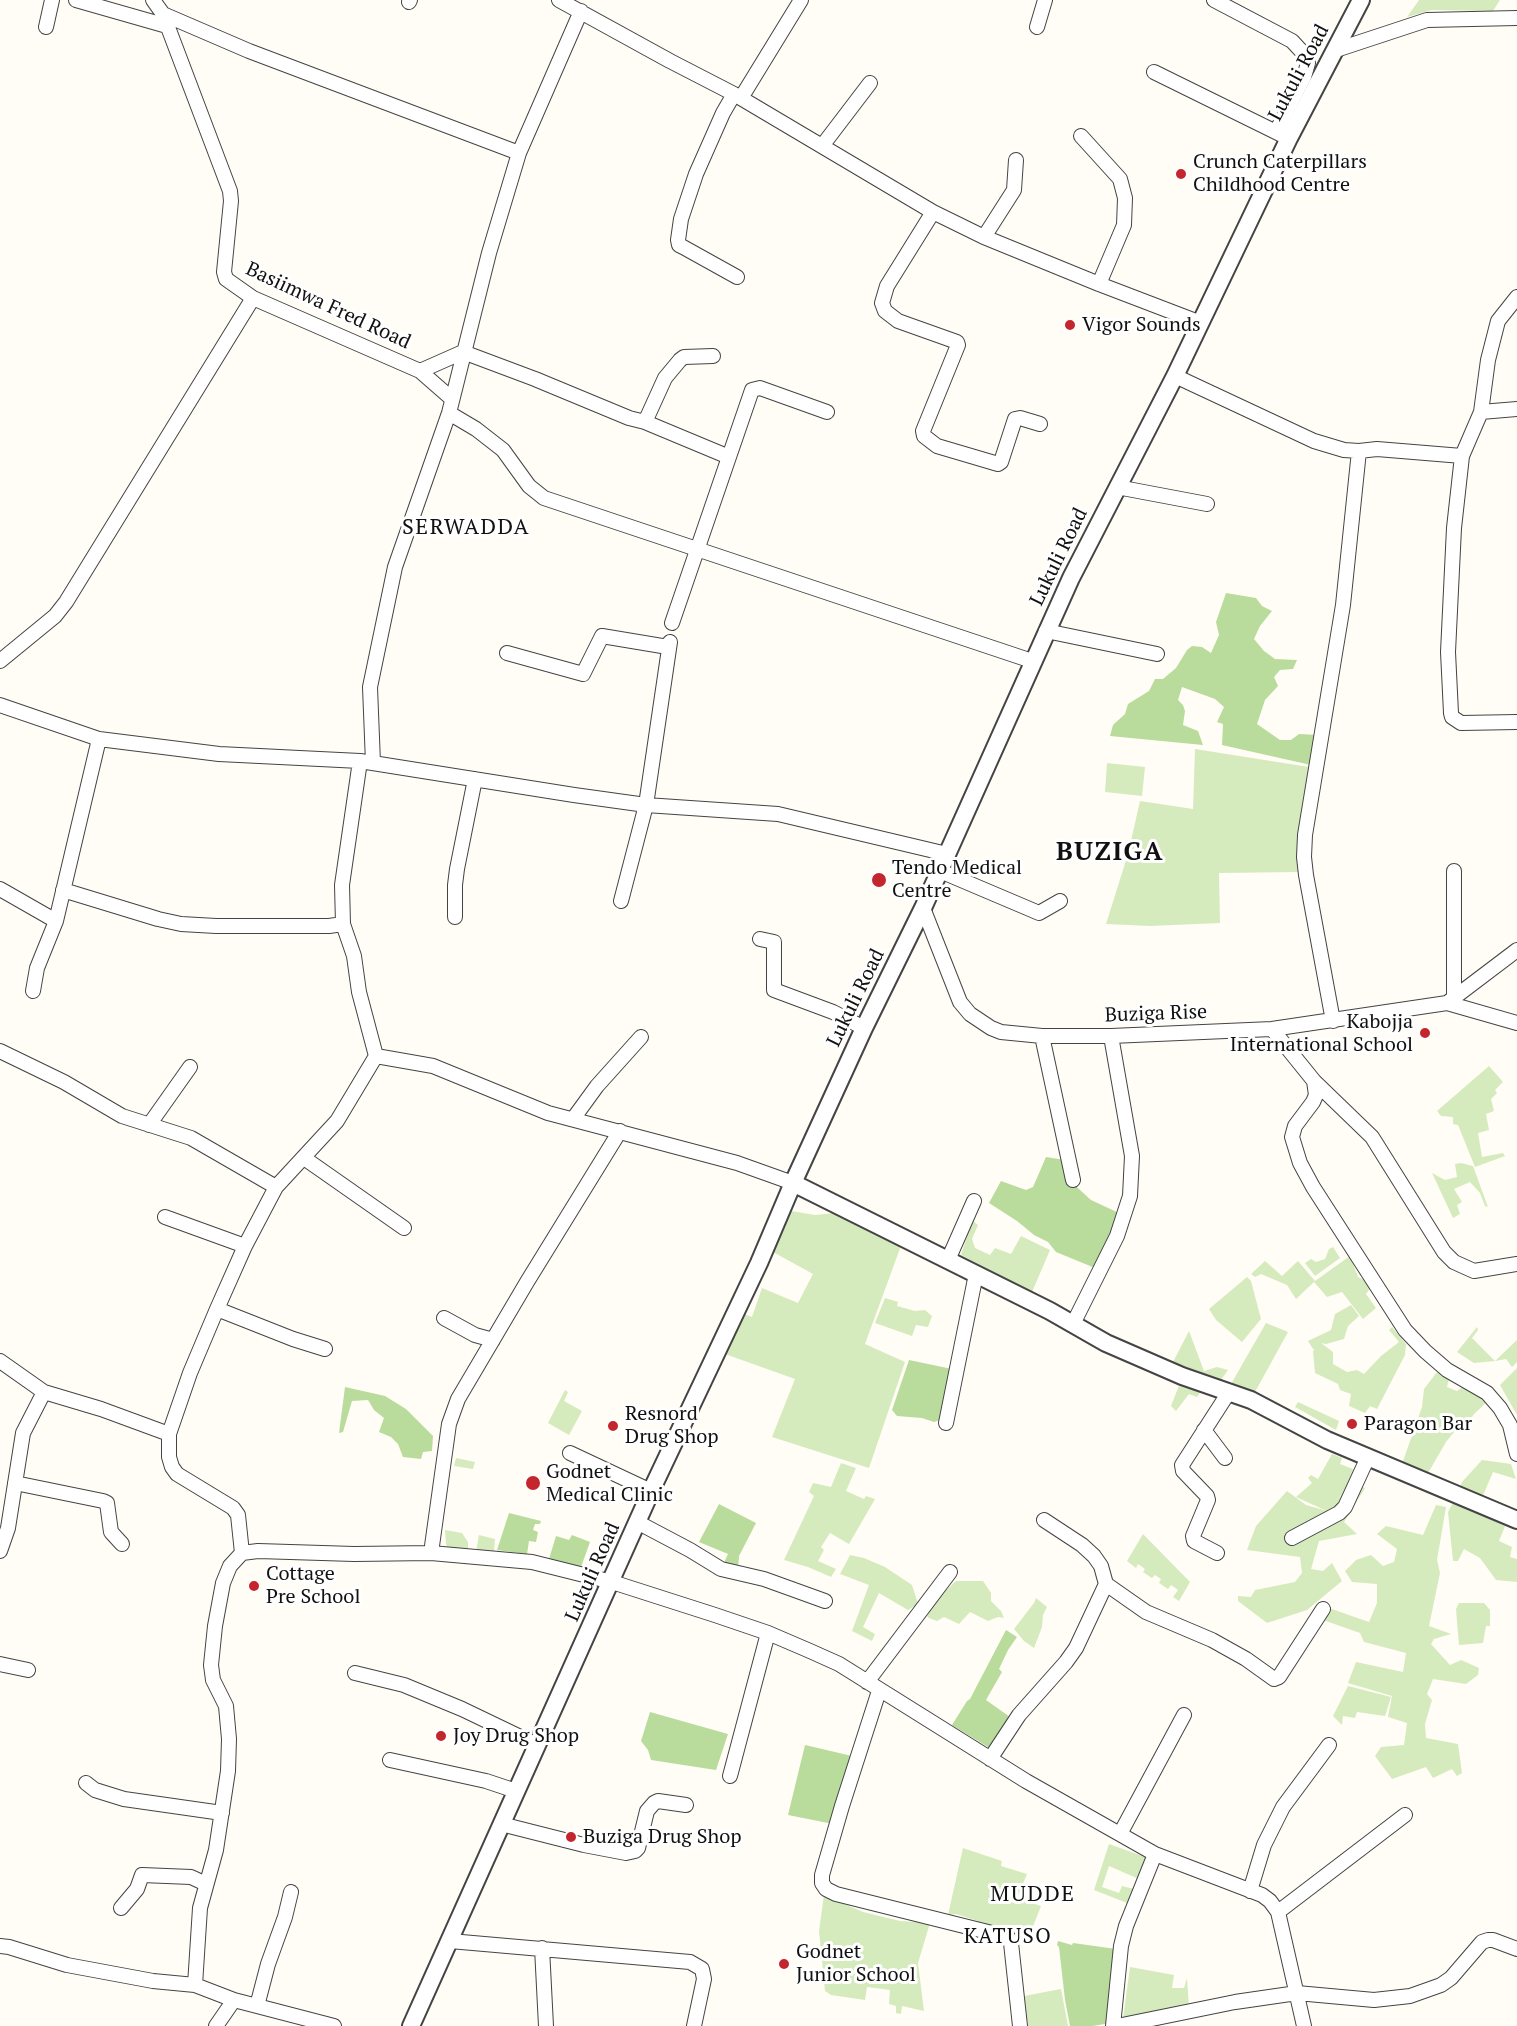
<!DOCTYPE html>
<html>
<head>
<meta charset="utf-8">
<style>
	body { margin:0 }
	canvas { display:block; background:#fffdf5 }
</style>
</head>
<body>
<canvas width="1517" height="2026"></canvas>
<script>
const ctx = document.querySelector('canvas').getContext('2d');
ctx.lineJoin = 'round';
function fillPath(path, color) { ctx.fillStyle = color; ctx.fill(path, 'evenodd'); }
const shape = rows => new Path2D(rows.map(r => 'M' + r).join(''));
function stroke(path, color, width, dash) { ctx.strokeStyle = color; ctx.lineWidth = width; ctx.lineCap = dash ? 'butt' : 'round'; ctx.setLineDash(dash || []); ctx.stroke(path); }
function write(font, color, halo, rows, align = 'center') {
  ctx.font = font + ' "PT Serif",serif'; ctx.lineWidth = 6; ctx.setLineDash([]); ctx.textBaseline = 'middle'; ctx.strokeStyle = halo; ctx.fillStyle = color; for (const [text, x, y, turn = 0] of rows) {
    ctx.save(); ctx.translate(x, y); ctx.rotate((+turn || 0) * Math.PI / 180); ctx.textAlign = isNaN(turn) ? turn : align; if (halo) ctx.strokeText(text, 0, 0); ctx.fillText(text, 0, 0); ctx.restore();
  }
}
fillPath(shape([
	[1419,0,1500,0,1493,11,1432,10,1407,17],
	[1195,749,1309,767,1298,834,1299,872,1219,873,1220,923,1150,926,1106,924,1128,854,1140,801,1193,809],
	[1107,763,1145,767,1142,796,1105,792],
	[1489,1066,1503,1082,1495,1090,1497,1093,1491,1099,1494,1111,1486,1114,1489,1130,1478,1133,1482,1157,1503,1153,1505,1156,1475,1167,1458,1125,1453,1124,1453,1117,1441,1116,1437,1111],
	[1461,1163,1473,1166,1488,1207,1485,1206,1480,1193,1470,1182,1454,1189,1462,1202,1457,1205,1460,1214,1453,1218,1432,1173,1445,1180,1457,1177,1455,1164],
	[791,1211,815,1215,835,1213,902,1243,865,1344,905,1362,869,1468,772,1437,795,1379,725,1354,744,1314,752,1317,762,1288,798,1303,813,1274,773,1252],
	[972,1220,978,1225,972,1239,975,1248,990,1255,995,1248,1011,1254,1021,1236,1050,1250,1032,1292,961,1255],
	[1333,1247,1340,1258,1315,1276,1305,1263,1311,1259,1316,1262,1325,1259,1329,1249],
	[1350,1256,1358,1277,1373,1284,1366,1294,1376,1308,1363,1319,1342,1292,1327,1297,1314,1282,1296,1299,1287,1285,1261,1274,1255,1277,1251,1274,1265,1261,1282,1276,1298,1261,1315,1281],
	[1247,1277,1251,1281,1261,1319,1242,1342,1216,1320,1209,1309],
	[885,1298,898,1302,897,1306,915,1311,925,1310,932,1316,928,1327,916,1325,912,1336,875,1323],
	[1351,1305,1359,1316,1348,1326,1344,1339,1326,1344,1321,1343,1333,1352,1333,1364,1347,1372,1357,1370,1364,1374,1381,1356,1399,1342,1389,1330,1392,1327,1406,1344,1405,1355,1377,1409,1370,1406,1365,1413,1349,1406,1351,1394,1340,1390,1338,1384,1315,1373,1313,1351,1315,1349,1313,1349,1308,1341,1331,1330,1335,1314],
	[1266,1323,1288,1332,1255,1392,1231,1384],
	[1477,1327,1478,1330,1472,1338,1495,1361,1517,1340,1517,1362,1512,1367,1506,1359,1495,1361,1474,1363,1457,1352],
	[1189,1331,1204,1371,1217,1367,1228,1370,1221,1380,1173,1362],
	[1517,1368,1517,1415,1500,1385],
	[1437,1372,1449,1379,1447,1387,1457,1391,1467,1384,1488,1401,1474,1414,1463,1431,1455,1431,1446,1442,1428,1473,1402,1464,1422,1407,1424,1389],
	[1180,1383,1201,1391,1197,1397,1189,1394,1176,1411,1171,1406],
	[565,1390,568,1392,564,1401,582,1411,569,1435,548,1423],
	[1298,1402,1339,1421,1336,1430,1295,1407],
	[1332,1454,1342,1458,1340,1464,1353,1469,1352,1482,1335,1502,1352,1483,1365,1488,1344,1522,1357,1534,1319,1541,1311,1569,1323,1571,1332,1563,1342,1581,1307,1610,1267,1623,1238,1601,1238,1596,1251,1597,1255,1590,1295,1582,1302,1573,1300,1557,1247,1550,1256,1526,1287,1491,1306,1505,1327,1511,1296,1497,1312,1483,1308,1478,1311,1475,1318,1479],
	[456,1458,475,1462,473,1469,454,1466],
	[1482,1460,1511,1464,1516,1479,1493,1472,1481,1500,1458,1492,1462,1482],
	[841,1463,856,1468,846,1491,864,1499,866,1496,875,1499,849,1544,830,1533,821,1547,824,1550,818,1561,836,1569,831,1577,808,1567,784,1560,814,1496,809,1492,813,1483,831,1487],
	[1454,1501,1505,1526,1499,1541,1512,1547,1510,1557,1517,1559,1517,1582,1496,1580,1480,1558,1464,1549,1458,1561,1453,1561,1448,1512],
	[1436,1505,1446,1507,1437,1560,1440,1573,1429,1626,1451,1634,1434,1639,1431,1644,1450,1665,1461,1660,1479,1668,1478,1675,1466,1684,1433,1679,1427,1694,1432,1700,1425,1724,1426,1738,1458,1744,1462,1773,1457,1776,1452,1769,1433,1778,1426,1767,1392,1779,1375,1756,1381,1747,1404,1745,1407,1723,1388,1717,1392,1696,1348,1683,1356,1662,1403,1672,1406,1653,1364,1642,1360,1633,1323,1620,1329,1608,1369,1622,1377,1603,1377,1584,1352,1582,1345,1571,1356,1560,1371,1555,1383,1566,1394,1562,1397,1549,1377,1534,1386,1526,1423,1535],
	[445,1530,462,1533,468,1542,468,1554,449,1552,446,1544],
	[1143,1534,1190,1582,1179,1601,1173,1597,1178,1590,1171,1585,1168,1589,1159,1583,1161,1579,1155,1575,1152,1578,1143,1572,1145,1569,1138,1564,1136,1568,1127,1561],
	[479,1535,495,1539,494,1551,488,1550,487,1554,476,1552],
	[850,1555,864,1558,885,1567,912,1585,918,1604,908,1610,879,1593,863,1627,875,1634,872,1641,852,1631,869,1585,840,1574],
	[956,1581,983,1581,991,1593,991,1601,1001,1611,1004,1618,998,1617,988,1621,970,1612,959,1624,944,1617,937,1621,929,1618,927,1616,935,1601],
	[1036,1598,1047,1607,1043,1615,1042,1627,1034,1648,1024,1641,1014,1629,1034,1603],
	[1459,1603,1484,1603,1490,1610,1490,1626,1486,1626,1483,1643,1459,1645,1456,1609],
	[1348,1686,1391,1697,1385,1716,1357,1712,1355,1718,1343,1716,1342,1725,1333,1716],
	[1109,1844,1148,1858,1141,1880,1109,1866,1102,1887,1119,1893,1122,1886,1138,1890,1132,1905,1094,1890],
	[963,1848,1002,1861,1001,1866,1027,1874,1017,1898,1041,1906,1030,1934,979,1925,978,1921,956,1914,948,1915],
	[824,1895,863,1912,900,1921,930,1923,918,1963,924,2011,902,2006,901,2014,896,2013,896,2006,889,2004,890,1990,867,1987,865,2000,831,1995,825,1991,819,1931],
	[1130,1967,1174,1975,1172,1988,1184,1988,1187,1978,1189,2008,1123,2019],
	[1061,1989,1068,2026,1028,2026,1024,1996]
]), '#d5ebbd');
fillPath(shape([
	[1226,593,1256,598,1262,606,1272,611,1260,626,1254,639,1264,651,1275,659,1297,660,1293,669,1280,670,1274,677,1278,686,1265,700,1257,724,1280,740,1291,740,1299,734,1318,735,1311,765,1222,745,1223,724,1217,722,1224,707,1215,699,1182,687,1178,700,1183,705,1185,711,1183,725,1198,731,1203,745,1110,736,1113,725,1125,714,1128,704,1149,691,1155,679,1163,679,1176,668,1187,650,1192,646,1202,647,1211,653,1219,635,1216,622],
	[1046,1157,1065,1160,1068,1179,1091,1200,1121,1214,1095,1268,1056,1252,1048,1242,1034,1235,1017,1221,989,1203,1001,1181,1026,1190,1033,1187],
	[909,1360,952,1369,943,1419,934,1422,922,1418,897,1416,892,1410],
	[345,1387,385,1396,406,1409,433,1436,432,1451,423,1452,421,1459,403,1457,398,1444,391,1437,379,1432,384,1418,374,1410,368,1400,352,1401,343,1432,339,1433],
	[719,1504,756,1523,739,1556,738,1570,722,1567,728,1554,699,1542],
	[509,1513,541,1521,540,1524,535,1524,533,1530,538,1532,536,1542,529,1541,527,1554,497,1550],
	[572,1535,590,1542,581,1567,549,1559,556,1536,569,1540],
	[1006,1630,1017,1637,1008,1650,999,1669,1002,1672,986,1700,1010,1717,995,1747,988,1747,952,1725,967,1701,970,1699],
	[650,1712,728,1734,716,1770,651,1760,648,1750,641,1741],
	[805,1745,852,1756,833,1824,788,1815],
	[1058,1941,1072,1945,1073,1943,1116,1949,1110,2023,1093,2026,1070,2026,1065,2000,1059,1947,1057,1945]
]), '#b9dc9c');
const minor = shape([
	[76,0,167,26],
	[153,0,163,14,230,191,231,201,224,272,226,279,253,298,420,371,452,399],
	[559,0,670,61,734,94,933,212,984,237,1099,284,1201,323],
	[1214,0,1292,41,1305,55,1308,63,1304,77,1276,132],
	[409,2,410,0],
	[163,14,249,51,519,153],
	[46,27,52,0],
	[1037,27,1045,0],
	[1336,50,1427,20,1517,18],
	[1154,72,1284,136],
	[734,94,723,113,696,174,681,219,678,240,679,245,683,247,737,277],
	[741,98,801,0],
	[1081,136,1120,179,1125,198,1124,225,1099,284],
	[822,146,870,83],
	[933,212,887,286,882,303,885,311,898,321,957,342,958,345,923,431,924,436,937,446,998,464,1001,462,1015,419,1020,418,1040,424],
	[984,237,1014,190,1016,160],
	[420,371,463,352,535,379,629,418,645,422,665,378,680,360,684,357,713,356],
	[1175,376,1314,441,1344,450,1359,451,1343,605,1305,835,1304,857,1306,875,1333,1021],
	[1481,412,1488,360,1498,321,1517,297],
	[449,413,476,429,503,450,529,486,544,498,1032,661],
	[645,422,729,457],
	[1359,451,1377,449,1462,456,1481,412,1517,409],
	[1462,456,1454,528,1448,652,1451,713,1452,717,1461,723,1517,722],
	[1117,487,1207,504],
	[672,623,752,390,760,388,827,412],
	[1046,631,1157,654],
	[507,653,583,674,602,636,668,647],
	[0,661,55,616,66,602,253,298],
	[0,705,99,739,219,754,360,761,574,795,646,805,778,814,947,854],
	[360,761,342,885,343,924,354,956,359,992,376,1056],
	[373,763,370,687,395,567,449,413,489,253,519,153,581,11],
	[940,871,1039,913,1060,901],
	[0,889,56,921],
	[63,890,158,919,181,924,216,926,329,926,343,924],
	[621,901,646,805,670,642],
	[923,908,960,1002,970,1014,991,1028,1001,1032,1042,1036,1111,1036,1272,1029,1447,1003,1517,950],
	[455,917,455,885,457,869,475,779],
	[760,939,774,942,774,990,833,1012,864,1028],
	[33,991,37,968,56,921,99,739],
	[1454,996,1454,871],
	[1447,1003,1517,1023],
	[1272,1029,1314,1081,1316,1095,1313,1102,1295,1126,1292,1137,1300,1163,1313,1187,1405,1330,1425,1351,1447,1370,1487,1393,1500,1408,1510,1425,1517,1454],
	[1042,1036,1073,1180],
	[0,1051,64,1082,122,1116,191,1138,276,1187],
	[1314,1081,1372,1137,1444,1252,1454,1262,1474,1271,1517,1264],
	[573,1119,597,1086,641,1037],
	[149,1125,190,1067],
	[304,1158,404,1228],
	[165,1217,245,1246],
	[948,1260,974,1201],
	[217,1309,293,1339,325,1349],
	[444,1318,475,1335,493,1340],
	[1073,1324,1117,1236,1130,1196,1132,1156,1111,1036],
	[0,1361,44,1392,101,1409,169,1434],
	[946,1423,976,1274],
	[1204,1430,1225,1458],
	[570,1453,651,1491],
	[15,1483,103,1501,107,1503,111,1532,122,1544],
	[637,1522,690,1550,721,1569,764,1579,825,1601],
	[1292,1538,1339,1513,1345,1507,1368,1457],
	[0,1551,8,1528,23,1433,44,1392],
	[242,1553,238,1515,233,1508,177,1474,172,1467,169,1457,169,1434,190,1373,217,1309,245,1246,276,1187,337,1121,376,1056,433,1066,548,1113,737,1163,793,1183],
	[431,1553,449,1424,458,1399,527,1282,620,1131],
	[1217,1553,1194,1541,1193,1536,1208,1500,1207,1496,1183,1471,1182,1465,1229,1392],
	[1106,1584,1146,1612,1212,1640,1246,1659,1274,1679,1279,1677,1323,1609],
	[0,1664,28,1670],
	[355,1673,404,1685,462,1709,537,1745],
	[867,1682,950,1572],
	[879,1691,842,1806,822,1875,822,1883,826,1889,836,1894,1008,1937,1011,1943,1020,2026],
	[990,1759,1019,1715,1066,1662,1076,1648,1106,1584,1101,1566,1094,1556,1082,1545,1044,1520],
	[390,1760,486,1781,516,1791],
	[730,1776,768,1633],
	[86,1783,95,1790,124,1799,222,1813],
	[501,1824,584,1845,626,1853,635,1851,638,1848,647,1811,654,1803,658,1801,686,1805],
	[1120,1834,1184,1715],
	[1250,1891,1264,1845,1283,1807,1329,1745],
	[121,1908,137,1889,142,1875,191,1877,206,1884],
	[1278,1912,1405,1815],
	[450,1941,690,1962,702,1969,704,1979,694,2026],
	[0,1946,9,1947,67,1965,153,1981,195,1985],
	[542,1948,546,2026],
	[257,2006,268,1964,285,1917,291,1892],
	[216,2026,234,2000],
	[334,2026,234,2000,195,1985,200,1908,216,1850,228,1771,229,1739,226,1706,213,1680,211,1665,215,1626,223,1583,230,1566,242,1553,258,1551,354,1554,431,1553,532,1562,612,1582,715,1615,768,1633,810,1651,839,1664,1026,1781,1155,1854,1262,1895,1270,1901,1278,1912,1304,2026],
	[1113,2026,1121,1946,1126,1926,1155,1854],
	[1117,2026,1235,2002,1297,1993,1374,2000,1410,1996,1441,1985,1451,1978,1482,1942,1488,1940,1493,1940,1517,1949]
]);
const tertiary = shape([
	[793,1183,1050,1311,1106,1343,1182,1376,1251,1400,1327,1440,1517,1520],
	[411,2026,651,1491,759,1263,793,1183,864,1028,923,908,1071,578,1175,376,1289,138,1361,0]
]);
stroke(minor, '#444', 16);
stroke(tertiary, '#444', 20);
stroke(minor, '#fff', 14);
stroke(tertiary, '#fff', 16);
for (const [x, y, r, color] of [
	[1181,174,6,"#c4262e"],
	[1070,325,6,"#c4262e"],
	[879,880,8,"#c4262e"],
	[1425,1033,6,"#c4262e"],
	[1352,1424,6,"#c4262e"],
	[613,1426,6,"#c4262e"],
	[533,1483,8,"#c4262e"],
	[254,1586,6,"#c4262e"],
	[441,1736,6,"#c4262e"],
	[571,1837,6,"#c4262e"],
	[784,1964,6,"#c4262e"]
]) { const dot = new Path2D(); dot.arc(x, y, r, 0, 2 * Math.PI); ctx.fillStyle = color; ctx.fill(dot); stroke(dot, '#fff', 2); }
write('20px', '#111', '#fff', [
	["Lukuli Road",1299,73,-62],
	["Basiimwa Fred Road",328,306,25],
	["Lukuli Road",1059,557,-64],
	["Lukuli Road",856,998,-64],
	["Buziga Rise",1156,1014,-2],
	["Lukuli Road",593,1572,-66]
]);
write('20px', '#111', '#fff', [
	["Crunch Caterpillars",1193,162],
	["Childhood Centre",1193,185],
	["Vigor Sounds",1082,325],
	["Tendo Medical",892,868],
	["Centre",892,891],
	["Kabojja",1413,1022,"right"],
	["International School",1413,1045,"right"],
	["Resnord",625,1414],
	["Drug Shop",625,1437],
	["Paragon Bar",1364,1424],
	["Godnet",546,1472],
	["Medical Clinic",546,1495],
	["Cottage",266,1574],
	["Pre School",266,1597],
	["Joy Drug Shop",453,1736],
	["Buziga Drug Shop",583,1837],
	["Godnet",796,1952],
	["Junior School",796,1975]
], 'left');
ctx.letterSpacing = '1.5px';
write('21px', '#111', '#fff', [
	["KATUSO",1008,1937]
]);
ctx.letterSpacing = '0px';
ctx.letterSpacing = '1.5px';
write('22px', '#111', '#fff', [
	["SERWADDA",466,528],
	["MUDDE",1033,1895]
]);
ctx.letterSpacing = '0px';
ctx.letterSpacing = '1.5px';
write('bold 26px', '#111', '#fff', [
	["BUZIGA",1110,853]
]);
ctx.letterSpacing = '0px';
</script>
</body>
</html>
